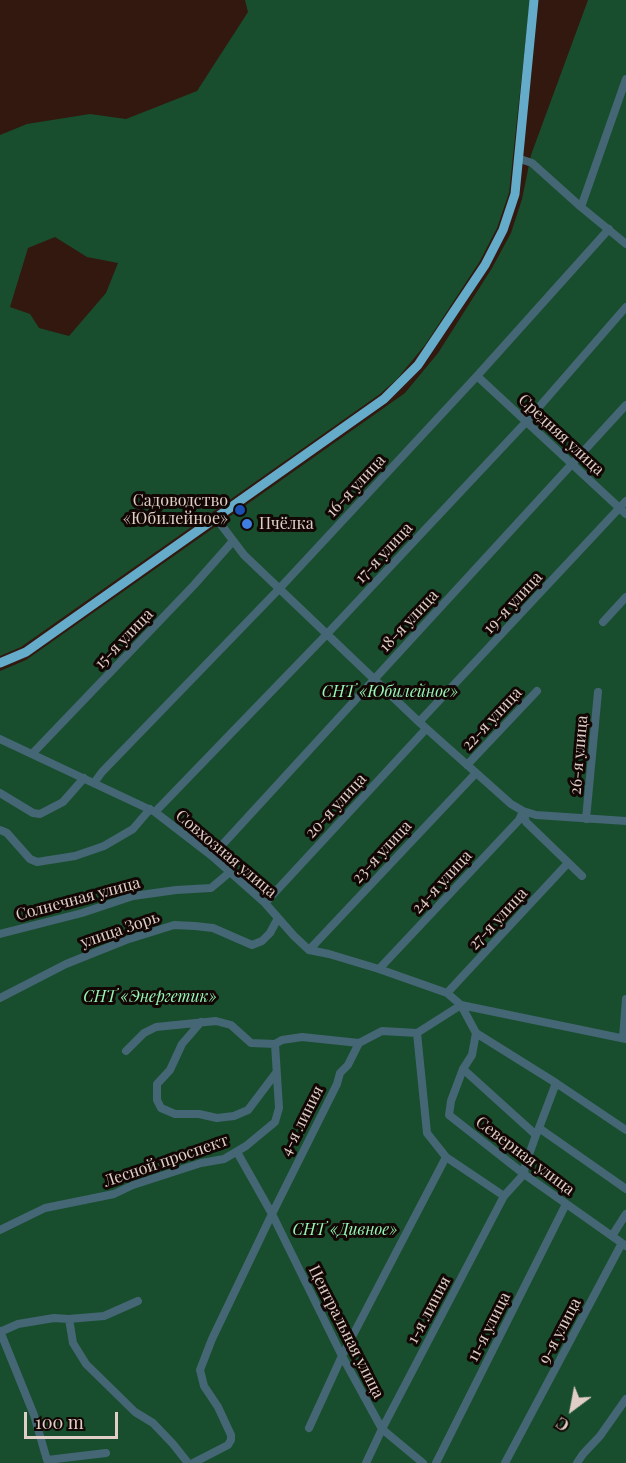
<!DOCTYPE html>
<html>
<head>
<meta charset="utf-8">
<style>
	body { margin:0 }
	#map { position:relative; width:626px; height:1463px; overflow:hidden; background:#32180e; font-family:"Playfair Display",serif }
	canvas { display:block }
	.north { position:absolute; left:542px; top:1379px; width:60px; height:60px; -webkit-text-stroke:4px #120704; paint-order:stroke; rotate:212deg; font-size:16px; font-weight:700; line-height:24px; text-align:center; color:#e0cec7 }
	.north::after { content:''; display:block; margin:auto; width:21px; height:27px; background:#e0cec7; clip-path:polygon(50% 0,100% 100%,50% 72%,0 100%) }
	.scale { position:absolute; left:24px; top:1412px; width:94px; height:27px; box-sizing:border-box; border:3px solid #e0cec7; border-top:0; padding-left:8px; font-size:18px; line-height:21px; white-space:nowrap; color:#e0cec7; -webkit-text-stroke:4px #120704; paint-order:stroke }
</style>
</head>
<body>
<div id="map">
<canvas width="626" height="1463"></canvas>
<div class="north">С</div>
<div class="scale">100 m</div>
</div>
<script>
const ctx = document.querySelector('canvas').getContext('2d');
ctx.lineJoin = 'round';
function fillPath(path, color) { ctx.fillStyle = color; ctx.fill(path, 'evenodd'); }
const shape = rows => new Path2D(rows.map(r => 'M' + r).join(''));
function stroke(path, color, width, dash) { ctx.strokeStyle = color; ctx.lineWidth = width; ctx.lineCap = dash ? 'butt' : 'round'; ctx.setLineDash(dash || []); ctx.stroke(path); }
function write(font, color, halo, rows, align = 'center') {
  ctx.font = font + ' "Playfair Display",serif'; ctx.lineWidth = 6; ctx.setLineDash([]); ctx.textBaseline = 'middle'; ctx.strokeStyle = halo; ctx.fillStyle = color; for (const [text, x, y, turn = 0] of rows) {
    ctx.save(); ctx.translate(x, y); ctx.rotate((+turn || 0) * Math.PI / 180); ctx.textAlign = isNaN(turn) ? turn : align; if (halo) ctx.strokeText(text, 0, 0); ctx.fillText(text, 0, 0); ctx.restore();
  }
}
fillPath(shape([
	[245,0,530,0,509,193,497,228,480,261,425,345,397,379,380,394,21,647,0,656,0,135,27,124,90,114,126,119,197,91,248,12],
	[55,237,87,257,118,263,106,293,69,336,39,328,30,314,10,307,28,248],
	[588,0,626,0,626,1463,0,1463,0,671,26,660,405,393,438,353,492,268,511,233,522,199,531,155]
]), '#184e2e');
stroke(shape([
	[520,159,532,163,581,207,626,244],
	[581,207,626,79],
	[477,376,626,514],
	[216,518,244,555,419,722,511,804,523,811,536,815,626,821],
	[603,622,626,597],
	[419,722,626,501],
	[0,739,155,812,212,856,265,903,294,936,309,950,329,954,379,969,447,993,461,1005,476,1033,472,1055,463,1069,451,1101,449,1115,524,1174,626,1246],
	[32,754,194,585,233,541],
	[467,765,537,691],
	[94,783,102,772,279,589,477,376,609,229],
	[0,793,33,813,40,814,63,802,84,778],
	[523,811,526,822,582,876],
	[155,812,327,634,526,422,626,307],
	[586,819,598,692],
	[0,830,7,833,30,859,37,862,75,856,104,846,133,829,150,809],
	[212,856,626,405],
	[265,903,426,729],
	[0,934,82,913,133,896,176,890,211,888,230,872],
	[309,950,476,773],
	[379,969,519,820,523,811],
	[447,993,568,863],
	[0,998,66,964,126,940,174,925,195,926,213,928,252,945,262,941,270,933,278,918],
	[461,1005,626,1039],
	[201,1022,182,1044,170,1070,157,1084,157,1100,161,1108,175,1114,199,1114,217,1118,234,1116,248,1110,276,1073],
	[417,1033,427,1133,446,1157,504,1196],
	[476,1033,556,1083,626,1130],
	[623,1038,626,999],
	[126,1051,144,1033,156,1027,216,1021,231,1025,251,1043,275,1044],
	[463,1069,536,1135,539,1128,626,1189],
	[539,1128,556,1083],
	[237,1152,272,1214,342,1356,382,1429,423,1463],
	[272,1214,337,1084,340,1073,348,1065,359,1043],
	[0,1230,45,1208,114,1194,133,1185,201,1163,224,1159,246,1146,275,1122,279,1108,275,1044,282,1040,302,1037,359,1043,382,1031,417,1033,461,1005],
	[612,1236,626,1214],
	[69,1319,73,1343,86,1364,135,1412,153,1423,173,1444,188,1463],
	[0,1331,34,1415,47,1460,106,1453],
	[0,1332,18,1324,54,1318,69,1319,104,1316,138,1301],
	[309,1428,342,1356,446,1157],
	[193,1463,228,1445,231,1440,231,1435,218,1407,204,1386,200,1370,212,1339,271,1216],
	[366,1463,382,1429,504,1196,524,1174,525,1166,536,1135],
	[436,1463,566,1204],
	[505,1463,622,1243],
	[577,1463,583,1454,600,1436,626,1399]
]), '#456674', 8);
stroke(shape([
	[0,663,26,652,384,399,418,365,485,265,503,230,515,194,534,0]
]), '#64acca', 9);
for (const [x, y, r, color] of [
	[240,510,6,"#1a4fb4"],
	[247,524,6,"#3f7fe0"]
]) { const dot = new Path2D(); dot.arc(x, y, r, 0, 2 * Math.PI); ctx.fillStyle = color; ctx.fill(dot); stroke(dot, '#120704', 2); }
write('16px', '#e0cec7', '#120704', [
	["Средняя улица",561,435,43],
	["16-я улица",356,486,-47],
	["17-я улица",384,553,-47],
	["19-я улица",513,603,-47],
	["18-я улица",409,621,-47],
	["15-я улица",124,639,-46],
	["22-я улица",492,719,-47],
	["26-я улица",579,755,-85],
	["20-я улица",336,806,-47],
	["23-я улица",382,852,-47],
	["Совхозная улица",226,854,40],
	["24-я улица",442,882,-47],
	["Солнечная улица",78,899,-15],
	["27-я улица",498,919,-47],
	["улица Зорь",120,930,-19],
	["4-я линия",302,1121,-63],
	["Северная улица",525,1156,37],
	["Лесной проспект",166,1161,-19],
	["1-я линия",429,1310,-62],
	["11-я улица",489,1327,-63],
	["9-я улица",560,1331,-62],
	["Центральная улица",346,1332,63]
]);
write('16px', '#e0cec7', '#120704', [
	["Садоводство",228,501],
	["«Юбилейное»",228,519],
	["Пчёлка",259,524,"left"]
], 'right');
write('italic 16px', '#97f8b7', '#120704', [
	["СНТ «Юбилейное»",390,692],
	["СНТ «Энергетик»",150,997],
	["СНТ «Дивное»",345,1230]
]);
</script>
</body>
</html>
